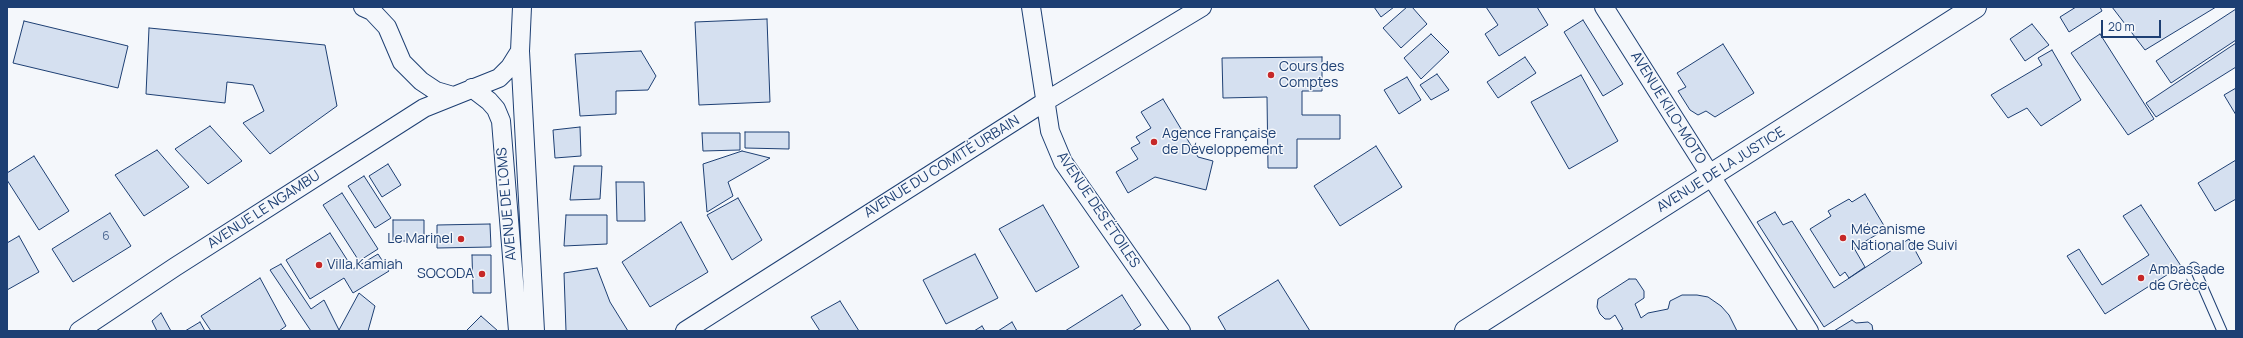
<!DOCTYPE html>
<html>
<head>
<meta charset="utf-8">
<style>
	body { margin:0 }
	#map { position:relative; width:2243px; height:338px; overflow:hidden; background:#f4f7fb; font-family:Manrope,sans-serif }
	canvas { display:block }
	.frame { position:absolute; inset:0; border:8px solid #1d3f73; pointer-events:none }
	.scale { position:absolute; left:2101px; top:20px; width:60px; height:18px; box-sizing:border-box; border:2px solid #1d3f73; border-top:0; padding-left:5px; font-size:12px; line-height:14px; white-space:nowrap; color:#1d3f73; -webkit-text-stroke:3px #f4f7fb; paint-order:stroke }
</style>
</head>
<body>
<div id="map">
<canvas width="2243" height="338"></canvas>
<div class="frame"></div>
<div class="scale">20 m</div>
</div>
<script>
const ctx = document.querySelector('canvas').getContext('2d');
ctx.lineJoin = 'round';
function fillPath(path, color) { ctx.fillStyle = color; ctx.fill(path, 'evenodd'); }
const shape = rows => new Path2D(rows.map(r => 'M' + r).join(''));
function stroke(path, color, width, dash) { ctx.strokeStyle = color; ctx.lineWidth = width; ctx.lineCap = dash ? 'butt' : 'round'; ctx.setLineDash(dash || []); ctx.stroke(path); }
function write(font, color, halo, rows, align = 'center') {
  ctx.font = font + ' Manrope,sans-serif'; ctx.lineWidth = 3; ctx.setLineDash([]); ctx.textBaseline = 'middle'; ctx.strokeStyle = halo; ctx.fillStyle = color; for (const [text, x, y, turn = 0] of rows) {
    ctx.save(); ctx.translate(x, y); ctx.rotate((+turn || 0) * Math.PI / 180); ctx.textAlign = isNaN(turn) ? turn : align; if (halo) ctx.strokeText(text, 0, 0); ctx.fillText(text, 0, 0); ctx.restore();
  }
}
const building = shape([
	[1374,7,1394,7,1381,17,1374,7],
	[1407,7,1412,7,1427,24,1401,48,1383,28,1407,7],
	[1486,7,1537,7,1548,25,1499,56,1485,34,1498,25,1486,7],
	[2076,7,2100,7,2102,11,2069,32,2060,17,2076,7],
	[2112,7,2216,7,2145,50,2112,7],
	[2236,9,2236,40,2171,83,2156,61,2236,9],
	[767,19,770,102,699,105,695,22,767,19],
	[1583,20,1623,84,1603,96,1564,32,1583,20],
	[24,21,128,46,118,88,13,63,24,21],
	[2032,24,2049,45,2025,61,2010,39,2032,24],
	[149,28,325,45,337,106,270,154,243,123,264,111,253,85,227,82,225,103,146,94,149,28],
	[1431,34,1449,52,1421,79,1404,58,1431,34],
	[2100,34,2154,119,2128,135,2071,53,2100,34],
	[2236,43,2236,67,2156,117,2146,103,2236,43],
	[1723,44,1754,93,1715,117,1706,111,1698,115,1690,110,1678,91,1686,87,1677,73,1723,44],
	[2052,50,2081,100,2041,126,2027,108,2008,118,1991,95,2042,65,2038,58,2052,50],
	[641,51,656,76,648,90,616,91,616,114,580,116,575,54,641,51],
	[1322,57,1322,91,1302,91,1302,115,1340,115,1340,139,1297,139,1297,168,1268,168,1267,97,1223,98,1222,58,1322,57],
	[1525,57,1536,73,1498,98,1487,82,1525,57],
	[1437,74,1449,90,1431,100,1420,85,1437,74],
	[1581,75,1618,141,1569,169,1531,102,1581,75],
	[1407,77,1421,100,1399,114,1384,90,1407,77],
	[2236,88,2236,115,2224,95,2236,88],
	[1163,99,1198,157,1213,161,1206,190,1155,177,1128,193,1116,172,1138,159,1131,148,1140,143,1136,137,1151,128,1141,112,1163,99],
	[210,126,242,161,208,184,175,149,210,126],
	[580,127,581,156,555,158,553,130,580,127],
	[745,132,789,132,789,149,745,148,745,132],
	[702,133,740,133,740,150,703,151,702,133],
	[1376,146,1402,187,1340,226,1314,186,1376,146],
	[157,150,189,187,144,216,115,175,157,150],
	[742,151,770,158,728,182,733,196,707,212,703,164,742,151],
	[34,156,69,211,39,230,7,180,7,173,34,156],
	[2236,160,2236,199,2215,211,2198,183,2236,160],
	[388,164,401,185,382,197,369,176,388,164],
	[574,166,602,166,600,199,570,200,574,166],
	[364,176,391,218,375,228,348,186,364,176],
	[616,182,644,182,645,221,617,221,616,182],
	[342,193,378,249,359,261,323,205,342,193],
	[1865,194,1886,229,1854,248,1865,267,1849,278,1845,272,1840,276,1810,229,1831,216,1828,211,1849,199,1852,202,1865,194],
	[738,198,762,240,732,260,707,215,738,198],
	[1043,205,1079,267,1036,292,999,229,1043,205],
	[2141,205,2181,266,2105,314,2067,256,2079,249,2102,285,2149,255,2123,216,2141,205],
	[1775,212,1783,225,1792,221,1834,288,1909,239,1922,263,1824,327,1757,222,1775,212],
	[110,213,131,246,73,282,52,249,110,213],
	[566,215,607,215,607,244,564,246,566,215],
	[393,220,424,220,424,241,393,241,393,220],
	[681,222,708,272,650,307,622,262,681,222],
	[490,224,491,247,437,248,437,225,490,224],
	[330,233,353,269,378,254,389,271,353,293,344,278,310,299,286,260,330,233],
	[19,236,39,272,7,290,7,243,19,236],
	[975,254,998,298,946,324,923,280,975,254],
	[472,255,491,255,491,293,473,293,472,255],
	[281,264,311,309,324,300,339,330,359,293,375,306,368,331,311,331,270,270,281,264],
	[597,268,610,302,628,331,566,331,564,273,597,268],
	[260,278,286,326,279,331,211,331,201,316,260,278],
	[1629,279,1636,279,1644,291,1644,298,1635,304,1641,318,1648,313,1668,309,1670,301,1682,295,1697,295,1708,297,1721,306,1729,315,1737,331,1619,331,1623,329,1615,315,1610,319,1605,319,1600,314,1597,307,1598,299,1629,279],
	[1278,280,1310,331,1226,331,1218,317,1278,280],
	[1122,295,1141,325,1132,331,1065,331,1122,295],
	[840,301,859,331,820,331,811,317,840,301],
	[161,313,171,331,157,331,152,321,161,313],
	[481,316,498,331,466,331,481,316],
	[1852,320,1856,323,1868,322,1872,325,1873,331,1834,331,1852,320],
	[200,322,205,331,185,331,200,322],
	[1012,322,1017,331,998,331,1012,322],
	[982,326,985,331,974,331,982,326]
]);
fillPath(building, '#d5e0f0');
stroke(building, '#1d3f73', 1);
const service = shape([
	[2194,267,2222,331]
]);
const minor = shape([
	[363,7,372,11,387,27,402,62,421,81,436,91,453,96],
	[1031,7,1050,131,1063,162,1181,331],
	[1604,7,1809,331],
	[520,51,535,331],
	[472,88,489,101,496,109,501,121,518,331],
	[79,331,175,267,424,108,499,78,510,67,520,51,522,7],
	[685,331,1046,101,1202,7]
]);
const secondary = shape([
	[1466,331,1975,7]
]);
stroke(service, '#1d3f73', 11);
stroke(minor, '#1d3f73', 20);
stroke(secondary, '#1d3f73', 24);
stroke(service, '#f4f7fb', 9);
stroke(minor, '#f4f7fb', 18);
stroke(secondary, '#f4f7fb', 22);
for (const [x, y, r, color] of [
	[1271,75,4,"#c62828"],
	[1154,142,4,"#c62828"],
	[1843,238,4,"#c62828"],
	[461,239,4,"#c62828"],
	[319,265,4,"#c62828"],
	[482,274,4,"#c62828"],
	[2141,278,4,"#c62828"]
]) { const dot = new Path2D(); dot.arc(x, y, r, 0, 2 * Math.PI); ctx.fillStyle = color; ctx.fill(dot); stroke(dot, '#f4f7fb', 1.5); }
write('12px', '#4b6792', null, [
	["6",106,237]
]);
write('14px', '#1d3f73', '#f4f7fb', [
	["Cours des",1279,67],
	["Comptes",1279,83],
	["Agence Française",1162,134],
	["de Développement",1162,150],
	["Mécanisme",1851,230],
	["National de Suivi",1851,246],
	["Le Marinel",453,239,"right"],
	["Villa Kamiah",327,265],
	["Ambassade",2149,270],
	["de Grèce",2149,286],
	["SOCODA",474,274,"right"]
], 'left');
write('14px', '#1d3f73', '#f4f7fb', [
	["AVENUE KILO-MOTO",1668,108,58],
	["AVENUE DU COMITÉ URBAIN",942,167,-32],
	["AVENUE DE LA JUSTICE",1721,170,-32],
	["AVENUE DE L'OMS",507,204,-95],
	["AVENUE LE NGAMBU",264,210,-33],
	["AVENUE DES ÉTOILES",1098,210,56]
]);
</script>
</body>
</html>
